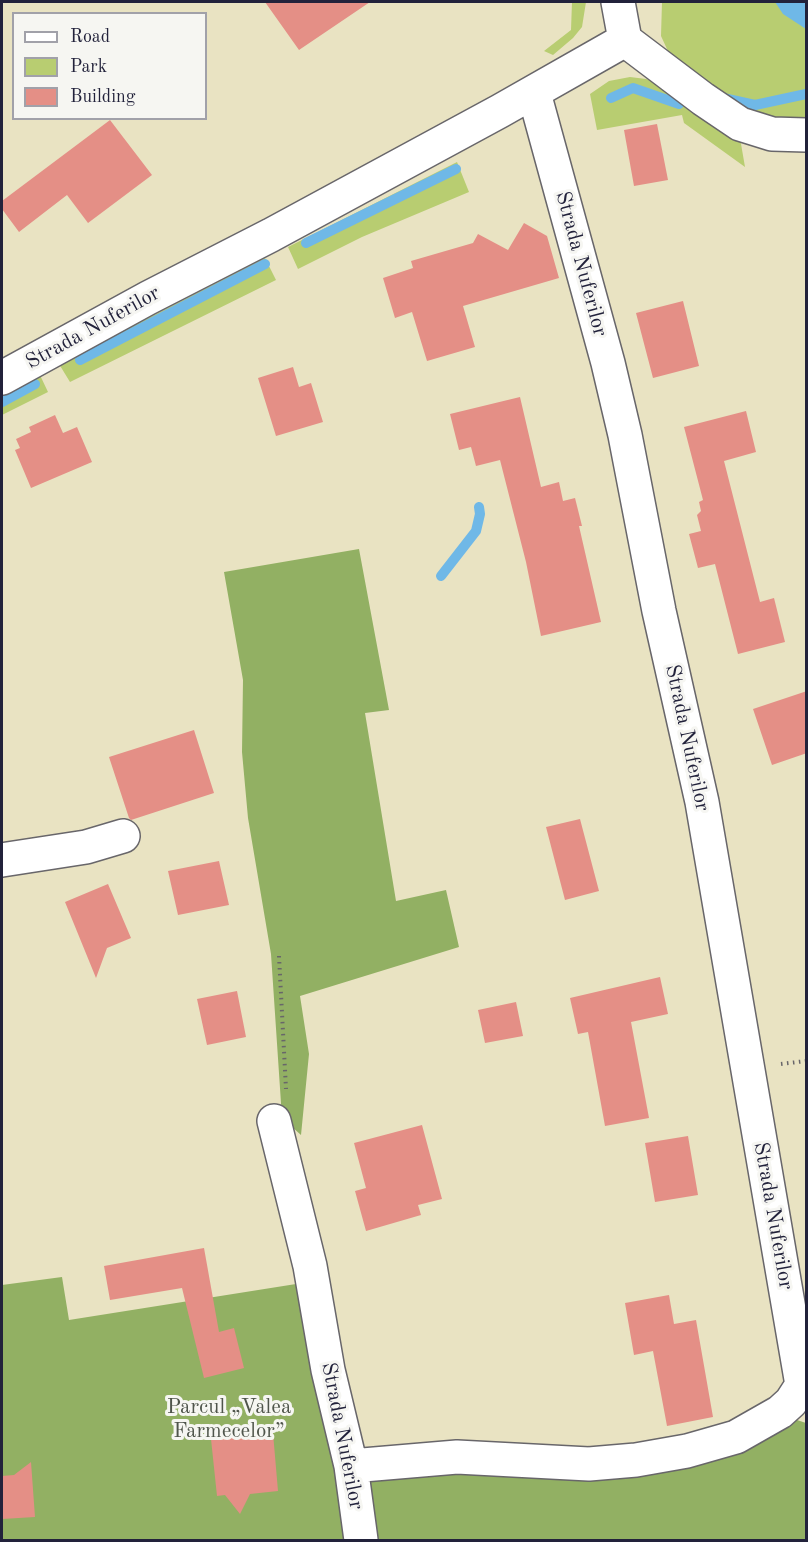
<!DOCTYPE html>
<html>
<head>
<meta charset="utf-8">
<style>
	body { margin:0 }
	#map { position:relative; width:808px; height:1542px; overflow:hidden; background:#e9e3c2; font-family:"Old Standard TT",serif }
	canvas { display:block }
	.frame { position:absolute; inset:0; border:3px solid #22223b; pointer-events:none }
	.legend { position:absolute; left:12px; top:12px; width:195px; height:108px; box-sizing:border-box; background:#f6f6f2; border:2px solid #a1a1a9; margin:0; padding:8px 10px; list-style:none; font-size:18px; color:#22223b }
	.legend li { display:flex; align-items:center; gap:12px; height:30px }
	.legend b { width:30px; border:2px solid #a1a1a9 }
</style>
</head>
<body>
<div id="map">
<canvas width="808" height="1542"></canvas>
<div class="frame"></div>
<ul class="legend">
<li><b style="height:8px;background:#fff"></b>Road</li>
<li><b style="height:16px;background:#b8cd71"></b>Park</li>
<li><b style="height:16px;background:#e48f86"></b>Building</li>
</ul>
</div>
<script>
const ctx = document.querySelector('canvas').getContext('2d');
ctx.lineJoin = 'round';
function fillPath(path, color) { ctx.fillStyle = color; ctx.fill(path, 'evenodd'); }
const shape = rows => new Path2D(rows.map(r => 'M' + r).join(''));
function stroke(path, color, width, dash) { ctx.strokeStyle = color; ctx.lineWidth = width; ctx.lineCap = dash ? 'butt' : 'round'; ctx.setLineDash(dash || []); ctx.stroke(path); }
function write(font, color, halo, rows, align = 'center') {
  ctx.font = font + ' "Old Standard TT",serif'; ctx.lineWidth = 6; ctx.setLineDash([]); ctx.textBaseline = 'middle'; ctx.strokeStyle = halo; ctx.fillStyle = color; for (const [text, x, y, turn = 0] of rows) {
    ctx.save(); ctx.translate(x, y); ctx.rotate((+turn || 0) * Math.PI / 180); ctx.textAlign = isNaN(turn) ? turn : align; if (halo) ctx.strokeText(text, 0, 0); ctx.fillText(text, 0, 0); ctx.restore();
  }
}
fillPath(shape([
	[572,2,586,2,582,27,573,38,553,55,544,51,571,30],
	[662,2,806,2,806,123,750,116,673,62,661,36],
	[630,77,646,79,670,86,740,138,745,167,684,123,682,115,597,130,590,94,609,81],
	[457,162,469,192,362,237,298,269,288,247],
	[265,258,276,280,70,382,59,364],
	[39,373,48,392,2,415,2,394]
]), '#b8cd71');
fillPath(shape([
	[359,549,389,710,365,713,396,901,446,890,459,947,300,996,309,1054,301,1135,282,1118,271,954,248,818,242,752,243,680,224,572],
	[62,1277,69,1320,296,1284,327,1281,360,1455,577,1456,728,1431,770,1399,797,1420,806,1423,806,1540,2,1540,2,1285]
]), '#92b063');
fillPath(shape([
	[775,2,806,2,806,29,783,14]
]), '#6fb8e7');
stroke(shape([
	[611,98,633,88,679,104],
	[723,98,755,105,806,94],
	[306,243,456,169],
	[80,360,265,264],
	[2,402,35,384],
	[441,576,476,531,480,514,479,507]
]), '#6fb8e7', 10);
fillPath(shape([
	[265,2,370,2,299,50],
	[110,120,152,175,88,223,67,195,19,232,2,209,2,201],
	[657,124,668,180,634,186,624,130],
	[524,223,547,236,559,278,463,306,475,347,427,361,412,312,395,318,383,278,413,268,411,261,473,243,478,234,508,250],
	[683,301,699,366,653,378,636,313],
	[293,367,299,387,311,383,323,422,276,436,258,378],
	[520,397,541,487,559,482,563,501,575,498,582,526,579,526,601,622,541,636,526,562,500,460,476,466,471,447,459,450,450,414],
	[746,411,756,452,724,461,760,602,774,598,785,642,738,654,715,564,698,568,689,534,701,531,697,515,701,511,699,502,703,500,684,427],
	[55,415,63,433,77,427,92,462,31,488,15,450,20,448,16,439,31,432,29,427],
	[807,691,807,753,772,765,753,709],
	[194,730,214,793,131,820,129,818,109,757],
	[580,819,599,891,565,900,546,827],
	[219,861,229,905,178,915,168,871],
	[108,884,131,938,107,948,96,978,65,902],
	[660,977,668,1014,631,1022,649,1118,605,1126,588,1032,578,1034,570,998],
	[237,991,246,1037,207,1045,197,999],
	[516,1002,523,1036,485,1043,478,1010],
	[422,1125,442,1199,418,1205,421,1215,366,1231,355,1191,366,1188,354,1143],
	[688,1136,698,1195,655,1202,645,1143],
	[204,1248,219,1332,234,1328,244,1368,204,1378,182,1288,110,1300,104,1266],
	[669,1295,674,1324,696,1320,713,1417,667,1426,653,1351,634,1355,625,1303],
	[273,1433,278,1491,250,1494,240,1514,225,1495,217,1496,211,1439],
	[31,1462,35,1517,2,1519,2,1476,14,1475]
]), '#e48f86');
const minor = shape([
	[618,2,625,40],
	[625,40,703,99,740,124,772,134,806,135],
	[534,93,608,363,625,435,659,611,702,802,802,1385,806,1390],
	[2,378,148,298,271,235,500,111,625,40],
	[2,860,86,847,123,836],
	[274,1121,310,1266,328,1370,351,1466,361,1540],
	[351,1466,457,1457,589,1464,636,1460,687,1451,736,1437,780,1412,791,1402,802,1385]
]);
stroke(minor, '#68666a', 36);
stroke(shape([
	[279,956,286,1089],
	[781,1064,806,1061]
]), '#68666a', 4, [1.5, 4.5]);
stroke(minor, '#fff', 33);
write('21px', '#22223b', '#f6f6f2', [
	["Strada Nuferilor",581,264,75],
	["Strada Nuferilor",93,328,-29],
	["Strada Nuferilor",687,738,78],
	["Strada Nuferilor",773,1216,80],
	["Strada Nuferilor",342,1436,79]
]);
write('21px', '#4f554b', '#f6f6f2', [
	["Parcul „Valea",229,1407],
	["Farmecelor”",229,1431]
]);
</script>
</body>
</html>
